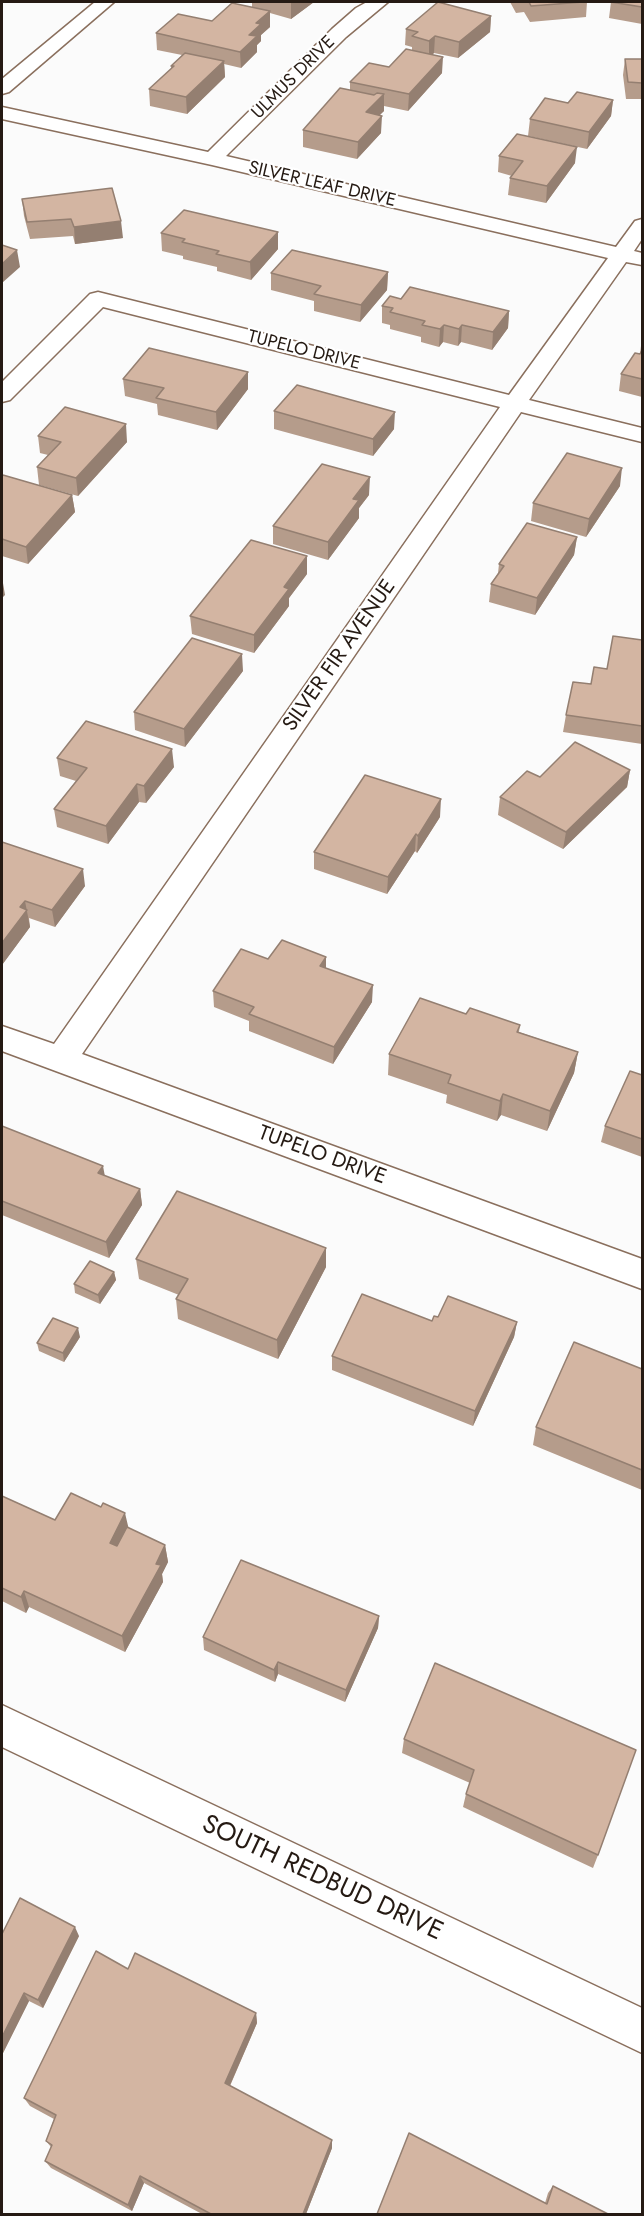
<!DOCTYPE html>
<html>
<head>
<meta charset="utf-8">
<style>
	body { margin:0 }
	#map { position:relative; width:644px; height:2216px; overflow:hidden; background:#fbfbfb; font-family:Jost,sans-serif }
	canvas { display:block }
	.frame { position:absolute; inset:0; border:3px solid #251a13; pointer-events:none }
</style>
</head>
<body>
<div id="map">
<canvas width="644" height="2216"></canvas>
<div class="frame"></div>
</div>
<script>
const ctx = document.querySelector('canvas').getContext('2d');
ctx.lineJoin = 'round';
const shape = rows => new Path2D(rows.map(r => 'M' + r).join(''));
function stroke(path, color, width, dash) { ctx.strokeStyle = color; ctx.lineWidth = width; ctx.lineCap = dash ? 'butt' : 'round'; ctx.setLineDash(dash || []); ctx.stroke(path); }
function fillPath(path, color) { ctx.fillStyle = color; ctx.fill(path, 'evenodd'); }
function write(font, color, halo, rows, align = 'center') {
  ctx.font = font + ' Jost,sans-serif'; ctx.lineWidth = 4.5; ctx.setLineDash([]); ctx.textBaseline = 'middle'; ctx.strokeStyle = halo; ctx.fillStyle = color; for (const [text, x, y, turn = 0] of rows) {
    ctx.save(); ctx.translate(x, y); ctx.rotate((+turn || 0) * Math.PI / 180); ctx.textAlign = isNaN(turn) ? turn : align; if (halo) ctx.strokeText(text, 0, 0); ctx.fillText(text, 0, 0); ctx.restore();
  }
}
const street = shape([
	[367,2,388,2,346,37,226,156,616,247,635,221,642,219,642,239,634,251,642,253,642,265,626,262,529,400,642,428,642,442,521,412,82,1054,642,1259,642,1289,2,1051,2,1026,54,1044,500,407,103,307,10,400,2,402,2,382,90,294,98,292,509,395,608,258,212,165,2,119,2,107,208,152,332,29,356,8,367,2],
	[2,1705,642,2008,642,2053,2,1747,2,1705]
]);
const secondary = shape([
	[95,2,114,2,9,92,2,94,2,79,95,2]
]);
stroke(street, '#8a6f5d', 3);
stroke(secondary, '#8a6f5d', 3);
fillPath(street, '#fff');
fillPath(secondary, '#fff');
fillPath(shape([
	[252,2,314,2,291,19,270,13,270,27,261,35,261,41,257,45,257,52,241,68,224,64,225,77,187,114,150,106,149,89,171,69,171,66,182,55,157,50,156,33,212,21,252,8],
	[510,2,587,2,586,17,530,22,524,12,516,13],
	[611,2,642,2,642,24,609,18],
	[491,16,490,32,458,58,434,53,432,55,442,73,408,111,384,106,384,111,379,115,381,133,357,159,303,147,303,130,350,90,350,82,389,67,412,51,412,47,405,45,406,29],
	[625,59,642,59,642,99,626,99,623,75],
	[613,100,611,116,587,149,528,136,530,119,568,103],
	[499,156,575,163,546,203,508,195,510,178,512,176,498,172],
	[22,199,123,238,75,244,73,236,30,239,24,216],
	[161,233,278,249,251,280,217,271,217,267,183,259,183,256,162,251],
	[388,272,387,290,360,322,314,311,314,301,271,290,271,273],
	[401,299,509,311,508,328,492,350,461,342,458,346,443,342,439,347,421,342,421,337,390,329,390,325,382,323,382,306],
	[642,338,642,397,619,391,621,374,640,354],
	[248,372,248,389,217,430,158,415,157,404,125,396,123,379],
	[274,411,394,429,373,456,274,429],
	[38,436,127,442,78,496,39,485,37,467,48,455,40,453],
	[2,477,72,495,75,512,28,564,2,556],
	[620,486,586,537,531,521,533,503],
	[369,495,359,508,359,518,328,560,273,544,273,526],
	[577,537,574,555,535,615,489,602,491,584,498,573,499,564],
	[307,574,289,598,289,606,254,653,192,634,190,616],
	[642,640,642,744,563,732,566,715,591,684,607,669],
	[243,671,185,747,135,730,134,712],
	[57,758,174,767,146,803,139,802,108,844,57,827,54,809,76,781,60,776],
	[630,770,627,787,563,849,498,815,500,797,540,777],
	[440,817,417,853,415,851,387,894,314,869,314,852],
	[2,842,85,886,55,927,29,918,30,927,2,965],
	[326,957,326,968,372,1002,333,1064,249,1031,249,1021,214,1007,213,991,268,959],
	[466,1014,520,1025,519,1032,578,1052,574,1073,547,1131,501,1115,497,1121,446,1103,447,1095,388,1075,389,1054],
	[642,1075,642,1157,601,1142,605,1126],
	[2,1126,105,1176,140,1189,142,1205,109,1258,2,1215],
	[136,1259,326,1267,278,1359,178,1319,176,1299,179,1295,139,1279],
	[114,1272,116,1280,100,1304,75,1293,74,1284],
	[438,1317,517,1322,514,1337,473,1426,332,1370,332,1356,432,1321],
	[80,1337,64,1362,39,1351,37,1343],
	[642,1369,642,1490,533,1445,536,1427],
	[2,1496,55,1520,128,1528,165,1545,168,1562,162,1574,163,1582,125,1652,29,1607,26,1613,2,1601],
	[379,1616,378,1628,345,1702,278,1674,275,1682,204,1650,203,1637],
	[435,1663,598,1855,593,1868,463,1807,466,1794,470,1783,402,1753,404,1739],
	[2,1934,79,1936,43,2008,29,2001,2,2055],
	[128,1969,256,2013,257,2023,230,2086,332,2148,306,2214,202,2214,144,2183,132,2211,51,2168,45,2161,51,2147,46,2141,54,2119,30,2106,24,2098],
	[553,2186,608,2214,377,2214,545,2203,548,2193]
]), '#b59c8b');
fillPath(shape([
	[293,2,314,2,291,19,291,3],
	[270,11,270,27,261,35,261,41,257,45,257,52,241,68,240,52,256,23],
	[491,16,490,32,458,58,459,42],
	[435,36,434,53,429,57,429,41],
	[443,57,442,73,408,111,409,94],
	[224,61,225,77,187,114,186,97],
	[384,94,384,111,366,129,366,112],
	[613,100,611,116,587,149,589,132],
	[382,116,381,133,357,159,358,142],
	[577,147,575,163,546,203,547,186],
	[121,221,123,238,75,244,74,227],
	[278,232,278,249,251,280,250,262],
	[17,250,20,267,2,283,2,264],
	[388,272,387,290,360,322,361,305],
	[509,311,508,328,492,350,493,332],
	[444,325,443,342,439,347,440,329],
	[462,325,461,342,458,346,459,329],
	[248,372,248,389,217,430,216,412],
	[395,412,394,429,373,456,373,439],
	[126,424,127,442,78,496,76,478],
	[622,468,620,486,586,537,589,519],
	[370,477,369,495,359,508,359,518,328,560,328,542,353,499],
	[72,495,75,512,28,564,26,547],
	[577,537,574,555,535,615,537,598],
	[307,556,307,574,289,598,289,606,254,653,254,635,284,587],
	[2,577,5,595,2,598],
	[242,654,243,671,185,747,184,729],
	[172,749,174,767,146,803,144,786],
	[630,770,627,787,563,849,566,832],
	[137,784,139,802,108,844,106,826],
	[441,799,440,817,417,853,418,836],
	[416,834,415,851,387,894,388,877],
	[83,869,85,886,55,927,52,910],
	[25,901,30,927,2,965,2,943,20,907],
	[326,957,326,974,320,966],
	[373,985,372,1002,333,1064,334,1047],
	[578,1052,574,1073,547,1131,550,1111],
	[503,1094,501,1115,497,1121,500,1101],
	[103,1166,106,1182,98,1173],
	[140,1189,142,1205,109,1258,106,1242],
	[326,1248,326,1267,278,1359,277,1340],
	[114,1272,116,1280,100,1304,98,1295],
	[517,1322,514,1337,473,1426,475,1411],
	[78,1328,80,1337,64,1362,63,1353],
	[125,1513,129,1530,114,1559,110,1543],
	[165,1545,168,1562,162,1574,163,1582,125,1652,122,1636],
	[24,1591,29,1607,26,1613,21,1597],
	[379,1616,378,1628,345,1702,346,1690],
	[278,1662,278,1674,275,1682,274,1670],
	[75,1927,79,1936,43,2008,38,2000],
	[24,1993,29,2001,2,2055,2,2037],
	[256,2013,257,2023,227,2092,225,2083],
	[332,2140,332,2148,306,2214,303,2214],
	[140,2176,144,2183,132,2211,128,2205]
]), '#947f71');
const building = shape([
	[438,2,491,16,459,42,435,36,429,41,412,36,418,32,406,29,438,2],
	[529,2,583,2,531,6,529,2],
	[611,2,642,2,642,7,611,2],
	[232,3,270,11,256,23,261,24,249,35,257,36,240,52,156,33,178,14,212,21,232,3],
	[406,49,443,57,409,94,350,82,369,63,389,67,406,49],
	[185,53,224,61,186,97,149,89,174,66,171,66,185,53],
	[625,59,642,59,642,83,628,82,625,59],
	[340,88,374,95,377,93,384,94,366,112,382,116,358,142,303,130,340,88],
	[577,92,613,100,589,132,530,119,545,98,568,103,577,92],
	[517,134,577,147,547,186,510,178,523,161,499,156,517,134],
	[112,188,121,221,74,227,71,219,27,222,22,199,112,188],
	[184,210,278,232,250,262,216,254,219,251,182,242,185,239,161,233,184,210],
	[2,245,17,250,2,264,2,245],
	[292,250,388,272,361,305,314,294,321,286,271,273,292,250],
	[410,287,509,311,493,332,462,325,459,329,444,325,440,329,422,325,425,321,390,312,393,308,382,306,390,296,401,299,410,287],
	[149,348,248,372,216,412,156,398,164,388,123,379,149,348],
	[642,350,642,379,621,374,635,353,640,354,642,350],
	[297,385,395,412,373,439,274,411,297,385],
	[65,407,126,424,76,478,37,467,61,442,38,436,65,407],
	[567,453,622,468,589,519,533,503,567,453],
	[322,464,370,477,353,499,359,500,328,542,273,526,322,464],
	[3,475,72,495,26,547,2,539,2,477,3,475],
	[527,523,577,537,537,598,491,584,504,566,499,564,527,523],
	[251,540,307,556,284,587,289,589,254,635,190,616,251,540],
	[613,636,642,640,642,726,566,715,573,682,591,684,594,667,607,669,613,636],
	[192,638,242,654,184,729,134,712,192,638],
	[86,721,172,749,144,786,137,784,106,826,54,809,87,768,57,758,86,721],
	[575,742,630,770,566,832,500,797,527,771,540,777,575,742],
	[365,775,441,799,418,836,416,834,388,877,314,852,365,775],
	[2,842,83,869,52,910,25,901,20,907,27,910,2,943,2,842],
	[282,940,326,957,320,966,373,985,334,1047,249,1014,254,1007,213,991,241,949,268,959,282,940],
	[420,998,466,1014,470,1008,520,1025,517,1032,578,1052,550,1111,503,1094,500,1101,448,1083,451,1075,389,1054,420,998],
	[630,1071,642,1075,642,1139,605,1126,630,1071],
	[2,1126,103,1166,98,1173,140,1189,106,1242,2,1201,2,1126],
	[177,1191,326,1248,277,1340,176,1299,188,1279,136,1259,177,1191],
	[90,1261,114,1272,98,1295,74,1284,90,1261],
	[362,1294,432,1321,434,1316,438,1317,448,1296,517,1322,475,1411,332,1356,362,1294],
	[53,1318,78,1328,63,1353,37,1343,53,1318],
	[574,1342,642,1369,642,1470,536,1427,574,1342],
	[71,1493,101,1507,103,1503,125,1513,110,1543,117,1546,127,1527,165,1545,156,1564,161,1565,122,1636,24,1591,21,1597,2,1588,2,1496,55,1520,71,1493],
	[241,1560,379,1616,346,1690,278,1662,274,1670,203,1637,241,1560],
	[435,1663,636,1750,598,1855,466,1794,474,1770,404,1739,435,1663],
	[20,1898,75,1927,38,2000,24,1993,2,2037,2,1934,20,1898],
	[96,1951,128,1969,135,1953,256,2013,225,2083,332,2140,303,2214,211,2214,140,2176,128,2205,45,2161,52,2145,46,2141,56,2115,24,2098,96,1951],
	[409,2133,547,2204,553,2186,608,2214,377,2214,409,2133]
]);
fillPath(building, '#d3b5a2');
stroke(building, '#947f71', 1.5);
write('18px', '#251a13', '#fff', [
	["ULMUS DRIVE",294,78,-45],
	["SILVER LEAF DRIVE",322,185,13],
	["TUPELO DRIVE",304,351,14]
]);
write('21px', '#251a13', '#fff', [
	["SILVER FIR AVENUE",340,656,-55],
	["TUPELO DRIVE",322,1156,20]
]);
write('26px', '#251a13', '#fff', [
	["SOUTH REDBUD DRIVE",322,1879,25]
]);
</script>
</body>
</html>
